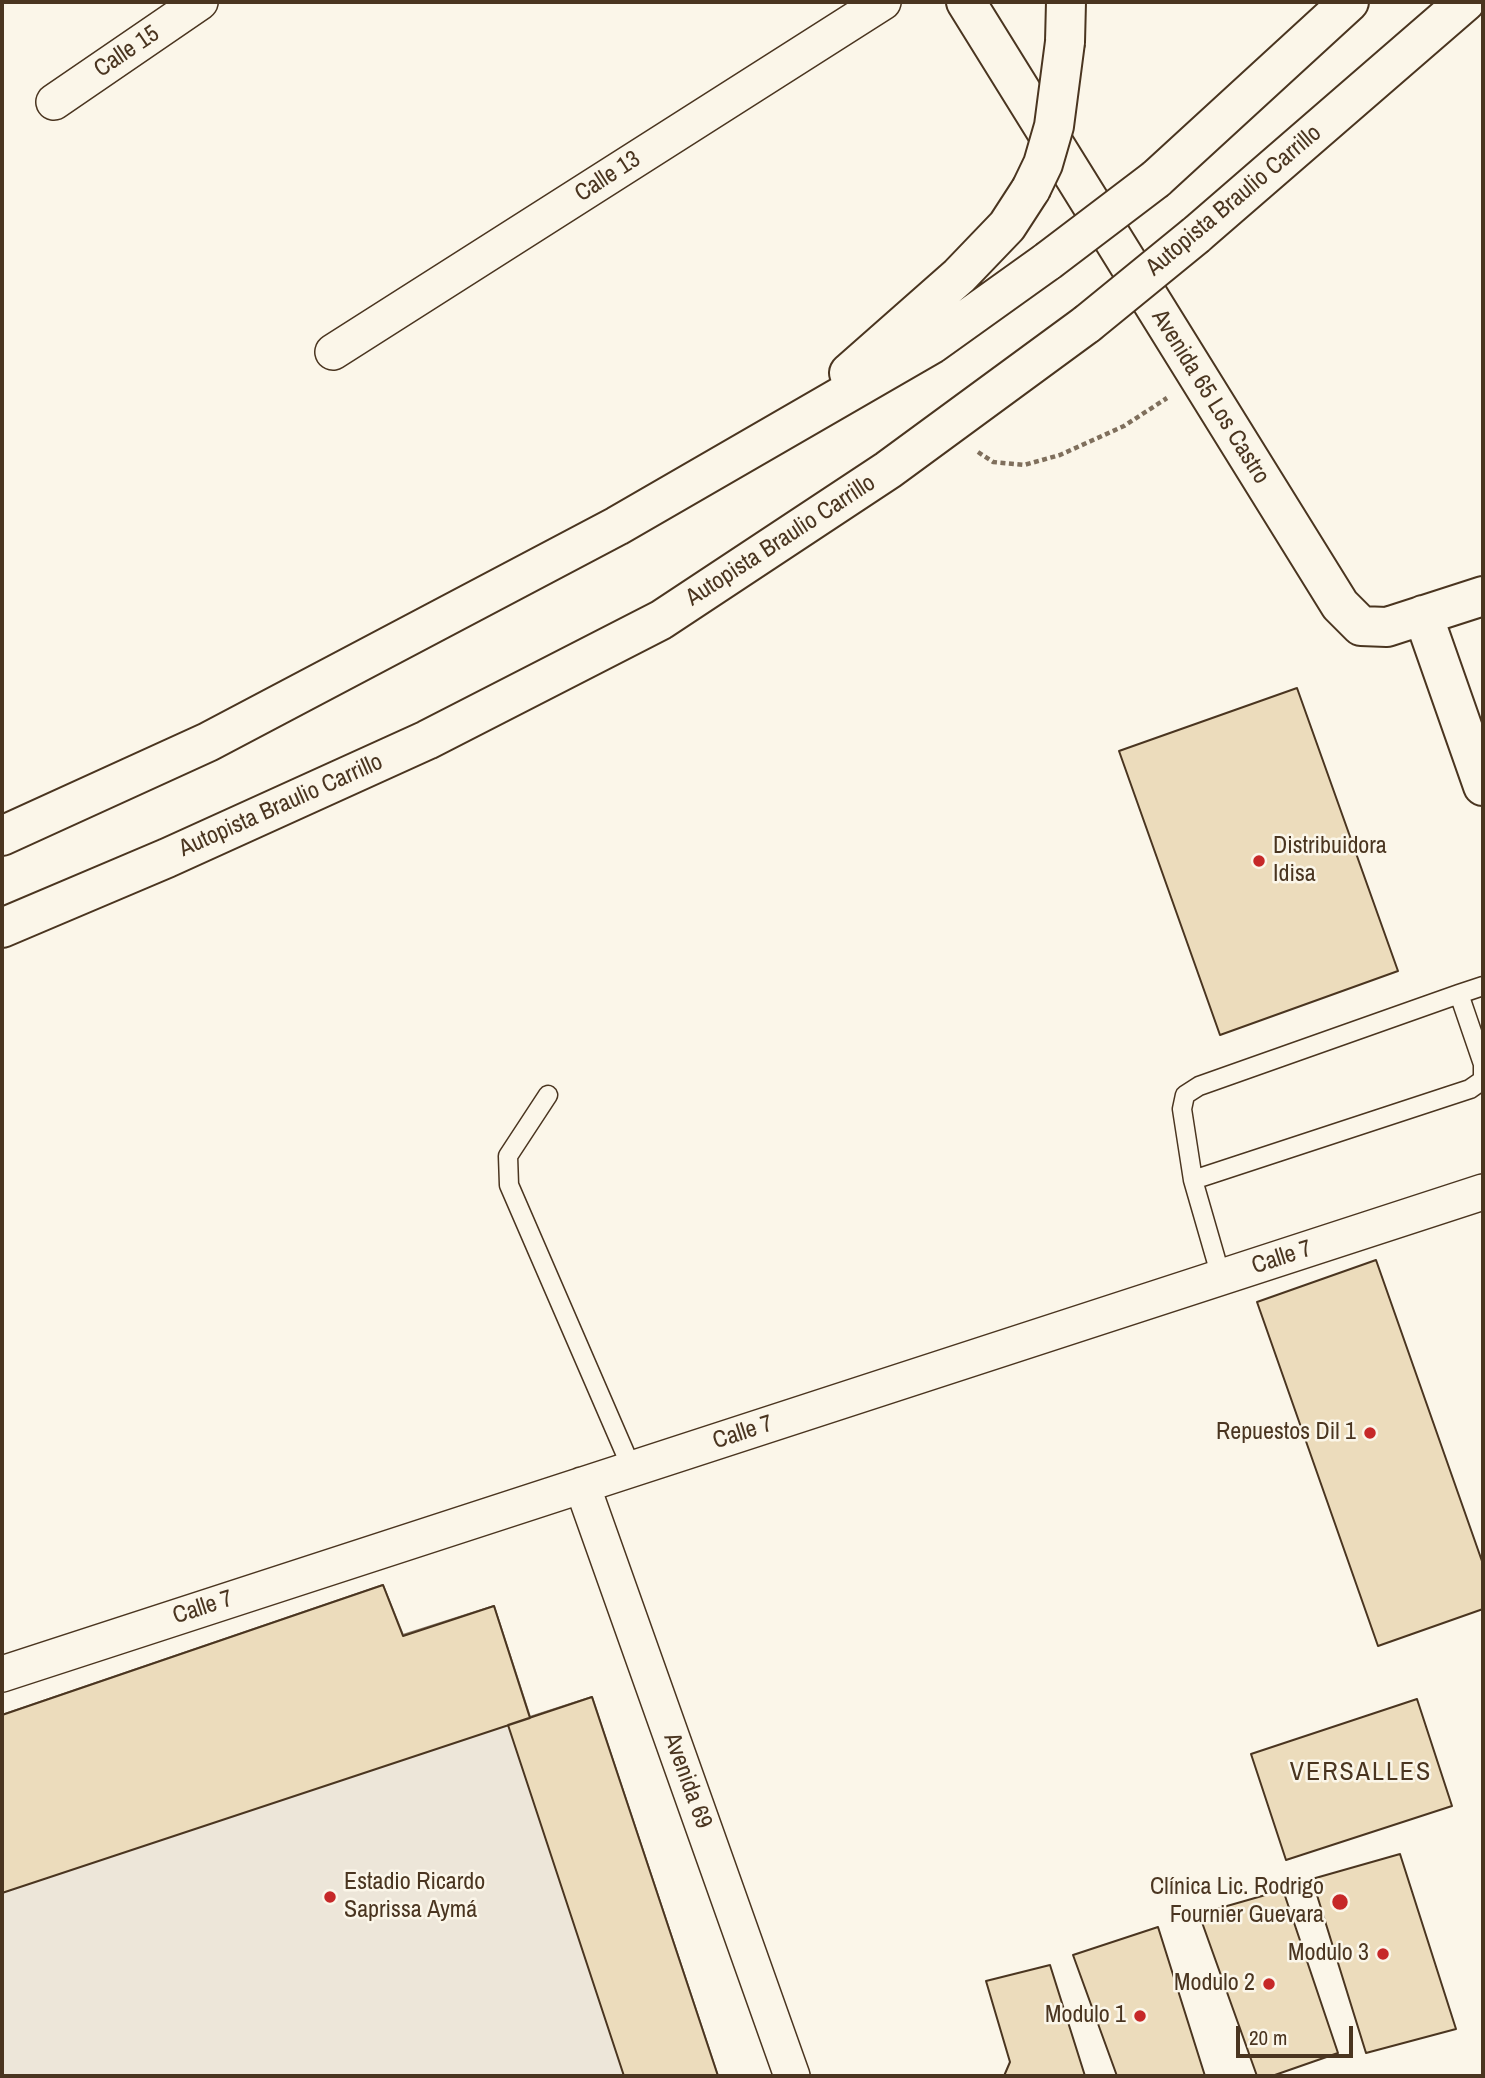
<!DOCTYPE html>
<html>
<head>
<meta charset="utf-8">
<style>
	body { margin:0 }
	#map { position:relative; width:1485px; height:2078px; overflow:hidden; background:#fbf6e9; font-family:"Archivo Narrow",sans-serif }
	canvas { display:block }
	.frame { position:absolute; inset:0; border:4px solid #4a3520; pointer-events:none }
	.scale { position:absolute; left:1236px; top:2026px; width:117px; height:32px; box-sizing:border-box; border:4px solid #4a3520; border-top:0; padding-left:9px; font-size:21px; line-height:24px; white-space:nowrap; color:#4a3520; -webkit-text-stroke:5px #fbf6e9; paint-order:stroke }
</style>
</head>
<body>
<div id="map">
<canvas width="1485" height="2078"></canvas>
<div class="frame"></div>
<div class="scale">20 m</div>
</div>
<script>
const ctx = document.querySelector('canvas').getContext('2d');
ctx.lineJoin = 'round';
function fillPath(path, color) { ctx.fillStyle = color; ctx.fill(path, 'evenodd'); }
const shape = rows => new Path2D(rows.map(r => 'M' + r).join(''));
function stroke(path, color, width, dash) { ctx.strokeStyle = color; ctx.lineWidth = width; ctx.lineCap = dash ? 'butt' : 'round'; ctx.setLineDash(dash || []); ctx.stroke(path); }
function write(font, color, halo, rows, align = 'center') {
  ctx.font = font + ' "Archivo Narrow",sans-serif'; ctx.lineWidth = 5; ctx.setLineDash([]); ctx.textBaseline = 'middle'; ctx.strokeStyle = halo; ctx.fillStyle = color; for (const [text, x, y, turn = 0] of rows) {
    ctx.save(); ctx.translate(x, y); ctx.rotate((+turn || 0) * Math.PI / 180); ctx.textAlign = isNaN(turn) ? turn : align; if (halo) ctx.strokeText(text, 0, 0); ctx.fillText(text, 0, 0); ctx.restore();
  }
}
const green = shape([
	[383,1585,403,1635,494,1606,530,1717,592,1697,718,2076,2,2076,2,1715,383,1585]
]);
fillPath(green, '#ede6d9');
stroke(green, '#887966', 2);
const building = shape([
	[1297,688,1398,971,1220,1035,1119,751,1297,688],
	[1376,1260,1483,1564,1483,1609,1378,1646,1257,1302,1376,1260],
	[383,1585,403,1636,494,1606,530,1718,2,1893,2,1715,383,1585],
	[592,1697,718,2076,624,2076,508,1725,592,1697],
	[1417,1699,1452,1806,1286,1860,1251,1754,1417,1699],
	[1400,1854,1456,2029,1366,2053,1312,1879,1400,1854],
	[1283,1890,1338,2053,1272,2076,1257,2076,1199,1914,1283,1890],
	[1158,1927,1205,2076,1117,2076,1073,1955,1158,1927],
	[1050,1965,1085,2076,1004,2076,1010,2062,986,1981,1050,1965]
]);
fillPath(building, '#ecdcbc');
stroke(building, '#4a3520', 2);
const lane = shape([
	[1459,994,1483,1064,1483,1080,1470,1089,1193,1180,1182,1109,1185,1095,1199,1086,1459,994,1483,986],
	[548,1095,508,1156,509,1185,632,1469],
	[1193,1180,1221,1277]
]);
const street = shape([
	[54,102,200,2],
	[333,352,883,2],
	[582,1485,792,2076],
	[2,1674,1483,1192]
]);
const secondary = shape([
	[966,2,1340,605,1361,626,1387,627,1483,596],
	[1423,615,1483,786]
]);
const highway = shape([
	[1065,42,1066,2],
	[1156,179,1349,2],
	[1196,235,1465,2],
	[849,373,959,276,1007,226,1031,189],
	[2,836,208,742,617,526,932,344,1048,261],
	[2,928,167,858,427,740,661,620,888,470,1087,324]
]);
stroke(lane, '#4a3520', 21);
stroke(street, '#4a3520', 38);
stroke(secondary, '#4a3520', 42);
stroke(highway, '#4a3520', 42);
stroke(shape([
	[978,452,993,462,1024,465,1060,455,1124,426,1167,398]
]), '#7f6f5c', 4.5, [5, 3.5]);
stroke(lane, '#fbf6e9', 18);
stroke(street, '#fbf6e9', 35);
stroke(secondary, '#fbf6e9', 38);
stroke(highway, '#fbf6e9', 38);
const highwayBridge = shape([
	[1031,189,1043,164,1054,126,1065,42],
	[1048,261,1156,179],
	[1087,324,1196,235]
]);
stroke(highwayBridge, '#4a3520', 42, []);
stroke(highwayBridge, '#fbf6e9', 38);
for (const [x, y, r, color] of [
	[1259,861,7,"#c62828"],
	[1370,1433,7,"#c62828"],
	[330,1897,7,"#c62828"],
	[1340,1902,9,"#c62828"],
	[1383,1954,7,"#c62828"],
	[1269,1984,7,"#c62828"],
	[1140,2016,7,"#c62828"]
]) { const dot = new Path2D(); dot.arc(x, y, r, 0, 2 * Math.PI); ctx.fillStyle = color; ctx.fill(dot); stroke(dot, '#fbf6e9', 2.5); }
write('24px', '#4a3520', '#fbf6e9', [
	["Calle 15",127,52,-34],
	["Calle 13",608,177,-33],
	["Autopista Braulio Carrillo",1234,201,-40],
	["Avenida 65 Los Castro",1210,397,58],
	["Autopista Braulio Carrillo",781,541,-33],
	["Autopista Braulio Carrillo",281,806,-24],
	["Calle 7",1282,1258,-18],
	["Calle 7",743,1433,-18],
	["Calle 7",203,1608,-18],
	["Avenida 69",687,1781,70]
]);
write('24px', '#4a3520', '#fbf6e9', [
	["Distribuidora",1273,847,"left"],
	["Idisa",1273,875,"left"],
	["Repuestos Dil 1",1356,1433],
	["Estadio Ricardo",344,1883,"left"],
	["Saprissa Aymá",344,1911,"left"],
	["Clínica Lic. Rodrigo",1324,1888],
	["Fournier Guevara",1324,1916],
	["Modulo 3",1369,1954],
	["Modulo 2",1255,1984],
	["Modulo 1",1126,2016]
], 'right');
ctx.letterSpacing = '2px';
write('26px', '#4a3520', '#fbf6e9', [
	["VERSALLES",1361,1773]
]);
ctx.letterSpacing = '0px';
</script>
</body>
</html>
